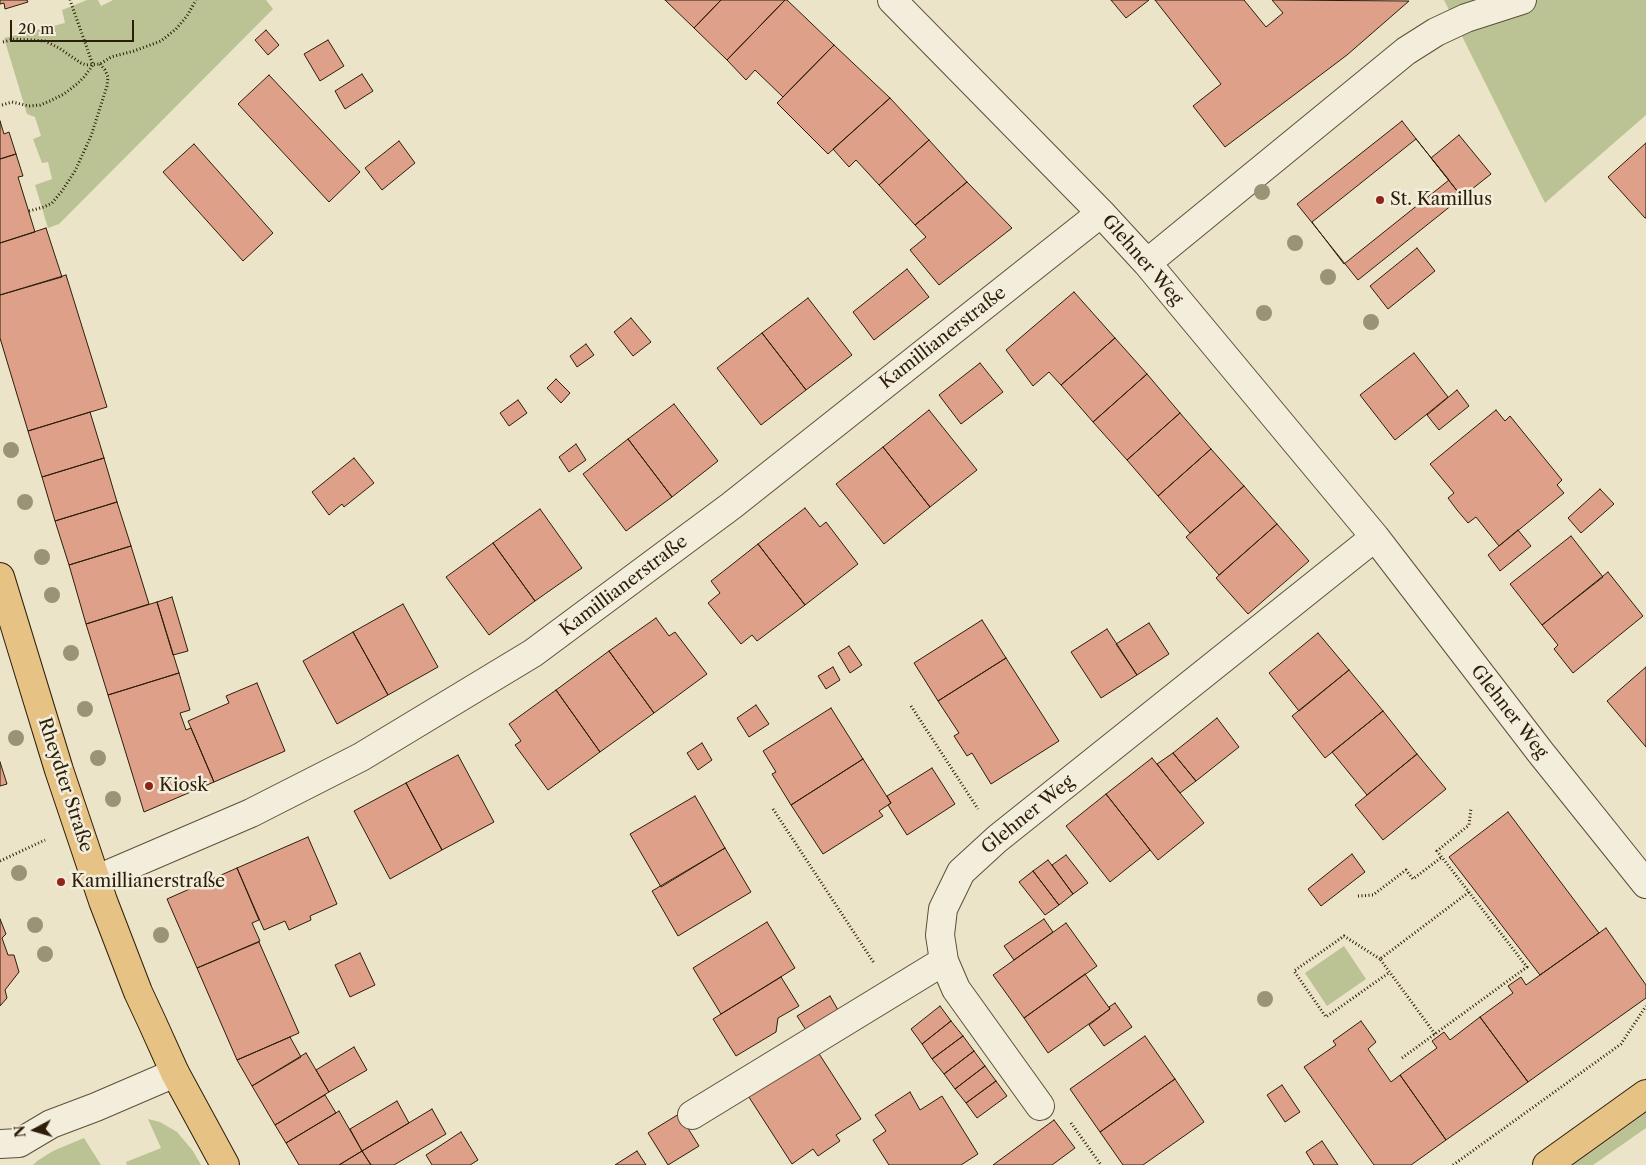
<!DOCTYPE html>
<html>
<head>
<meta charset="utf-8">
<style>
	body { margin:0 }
	#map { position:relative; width:1646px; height:1165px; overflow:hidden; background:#ece4c9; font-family:"Libre Caslon Text",serif }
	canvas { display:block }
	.north { position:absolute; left:10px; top:1105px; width:50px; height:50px; -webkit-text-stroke:4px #f3eddc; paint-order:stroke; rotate:264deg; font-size:14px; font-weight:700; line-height:20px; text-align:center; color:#2c1e08 }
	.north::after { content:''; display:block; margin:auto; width:18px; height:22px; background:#2c1e08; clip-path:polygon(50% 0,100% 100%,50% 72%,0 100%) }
	.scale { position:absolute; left:10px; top:20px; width:124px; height:22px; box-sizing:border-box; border:2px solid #2c1e08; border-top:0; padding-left:6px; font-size:15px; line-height:18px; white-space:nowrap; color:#2c1e08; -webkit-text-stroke:4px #f3eddc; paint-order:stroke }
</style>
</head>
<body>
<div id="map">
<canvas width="1646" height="1165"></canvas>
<div class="north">N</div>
<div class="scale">20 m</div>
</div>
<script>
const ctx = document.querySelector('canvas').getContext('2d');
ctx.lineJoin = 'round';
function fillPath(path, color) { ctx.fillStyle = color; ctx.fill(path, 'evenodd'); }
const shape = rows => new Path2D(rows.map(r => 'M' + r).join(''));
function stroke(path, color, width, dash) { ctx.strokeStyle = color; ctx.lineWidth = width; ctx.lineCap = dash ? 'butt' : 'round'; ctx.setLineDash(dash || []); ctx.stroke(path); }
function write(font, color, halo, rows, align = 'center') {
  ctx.font = font + ' "Libre Caslon Text",serif'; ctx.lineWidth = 5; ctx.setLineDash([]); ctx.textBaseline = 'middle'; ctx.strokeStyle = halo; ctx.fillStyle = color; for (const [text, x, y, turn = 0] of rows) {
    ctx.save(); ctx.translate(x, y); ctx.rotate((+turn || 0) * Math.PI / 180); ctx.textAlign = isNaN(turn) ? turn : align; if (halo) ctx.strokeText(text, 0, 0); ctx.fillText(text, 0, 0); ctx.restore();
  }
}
fillPath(shape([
	[87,0,98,0,101,6,113,0,266,0,273,9,59,224,48,228,35,185,52,179,48,162,42,163,33,139,41,136,35,117,27,114,4,38,65,23,62,10],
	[1444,0,1646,0,1646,115,1545,203],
	[1344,946,1366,979,1327,1006,1305,973],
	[1646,1113,1646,1128,1593,1165,1573,1165],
	[148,1119,160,1122,177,1132,193,1151,201,1165,127,1165,126,1162,161,1148],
	[84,1138,101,1165,33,1165,37,1161,53,1151]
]), '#bbc394');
const building = shape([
	[0,0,27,0,28,2,5,9,4,3,0,4,0,0],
	[665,0,721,0,694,28,665,0],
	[721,0,785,0,727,60,694,28,721,0],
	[785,0,787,0,834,45,783,97,755,70,746,80,727,60,785,0],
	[1111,0,1149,0,1126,18,1111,0],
	[1155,0,1244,0,1266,27,1283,13,1272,0,1409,1,1347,55,1225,147,1193,106,1221,84,1155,0],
	[266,30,279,45,268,55,255,40,266,30],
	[328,40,344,66,320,81,304,54,328,40],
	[834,45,890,98,828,154,777,103,834,45],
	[362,74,373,91,345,109,335,91,362,74],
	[269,75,360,172,329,202,238,104,269,75],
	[890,98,929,140,879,185,856,160,849,167,833,149,890,98],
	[0,121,4,134,9,132,16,154,0,159,0,121],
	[1402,121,1462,197,1358,280,1297,204,1402,121],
	[1459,135,1491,174,1462,197,1431,158,1459,135],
	[1416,139,1449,180,1344,264,1312,222,1416,139],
	[929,140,967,182,915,225,879,185,929,140],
	[399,141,415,163,382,190,365,168,399,141],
	[1646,143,1646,218,1645,218,1608,177,1646,143],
	[194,144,273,233,243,261,163,172,194,144],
	[16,154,23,176,18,177,35,232,0,243,0,159,16,154],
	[967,182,1012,228,939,285,910,250,926,237,915,225,967,182],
	[46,228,62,277,0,295,0,243,46,228],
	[1417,248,1435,271,1388,309,1370,286,1417,248],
	[907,269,929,297,874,340,853,312,907,269],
	[66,275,107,407,28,431,0,338,0,295,66,275],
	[1074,292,1115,338,1061,385,1049,372,1033,386,1006,350,1074,292],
	[808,298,852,355,806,390,762,333,808,298],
	[631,318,651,342,633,356,614,332,631,318],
	[762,333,806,390,761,425,717,368,762,333],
	[1115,338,1147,374,1093,422,1061,385,1115,338],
	[586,344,594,355,577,367,570,356,586,344],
	[1414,353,1448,397,1395,440,1360,395,1414,353],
	[980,363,1003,392,961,424,939,395,980,363],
	[1147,374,1180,413,1127,460,1093,422,1147,374],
	[556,379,570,393,561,403,547,388,556,379],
	[1457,390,1469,406,1439,430,1427,415,1457,390],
	[518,400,527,413,509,426,500,413,518,400],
	[674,404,718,461,672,497,628,439,674,404],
	[929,410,977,470,930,507,883,447,929,410],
	[1496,410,1505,421,1510,416,1562,480,1557,485,1564,493,1499,546,1476,517,1468,523,1457,510,1448,498,1454,493,1430,464,1496,410],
	[90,412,104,458,42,477,28,431,90,412],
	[1180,413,1211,449,1158,496,1127,460,1180,413],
	[628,439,672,497,626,531,583,474,628,439],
	[576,444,586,460,569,472,559,457,576,444],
	[883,447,930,507,884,544,836,484,883,447],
	[1211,449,1244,486,1190,533,1158,496,1211,449],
	[104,458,117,502,55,521,42,477,104,458],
	[354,458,374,483,344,507,342,504,329,515,312,492,354,458],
	[1244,486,1277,524,1219,575,1186,537,1244,486],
	[1600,489,1614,504,1581,533,1568,518,1600,489],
	[117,502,131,546,69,565,55,521,117,502],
	[805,508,820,527,826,522,858,564,805,605,758,544,805,508],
	[540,509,582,568,535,601,493,543,540,509],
	[1277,524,1309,561,1248,614,1216,578,1277,524],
	[1518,530,1531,546,1500,571,1488,555,1518,530],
	[1571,536,1603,577,1542,625,1510,584,1571,536],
	[493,543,535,601,489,635,446,577,493,543],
	[758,544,805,605,757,641,752,635,741,644,708,603,720,593,711,581,758,544],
	[131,546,149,604,86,624,69,565,131,546],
	[1608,572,1643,616,1573,673,1554,649,1558,645,1542,625,1608,572],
	[172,597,188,651,173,655,157,602,172,597],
	[157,602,179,673,108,695,86,624,157,602],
	[403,604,438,667,388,695,353,632,403,604],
	[656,618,669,636,675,632,707,674,654,713,609,651,656,618],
	[982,620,1006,658,938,701,914,663,982,620],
	[1149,623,1169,654,1137,675,1116,644,1149,623],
	[1107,629,1137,675,1101,698,1071,652,1107,629],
	[353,632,388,695,337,724,303,661,353,632],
	[1318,633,1349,670,1299,711,1269,673,1318,633],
	[849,646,862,665,850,673,838,653,849,646],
	[609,651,654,713,600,752,556,690,609,651],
	[1006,658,1059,741,991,784,972,753,967,756,954,736,959,733,938,701,1006,658],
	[833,667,840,680,826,689,818,676,833,667],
	[1646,667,1646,747,1607,701,1646,667],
	[1349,670,1383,711,1325,758,1292,716,1349,670],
	[179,673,190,710,180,713,186,730,191,728,214,782,144,812,108,695,179,673],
	[257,683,285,751,214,782,188,721,229,703,226,696,257,683],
	[556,690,600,752,548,790,515,745,521,741,509,724,556,690],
	[756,705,769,724,749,737,737,718,756,705],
	[831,708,863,759,791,805,772,774,776,772,763,751,831,708],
	[1383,711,1417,754,1367,795,1332,752,1383,711],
	[1217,718,1239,747,1196,781,1173,753,1217,718],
	[702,743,712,760,698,770,687,753,702,743],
	[1173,753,1196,781,1180,793,1157,764,1173,753],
	[1417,754,1446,789,1383,840,1355,805,1417,754],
	[458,755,494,822,442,850,406,783,458,755],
	[1152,758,1204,823,1158,860,1106,794,1152,758],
	[863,759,891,803,879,811,883,816,823,854,791,805,863,759],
	[0,762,7,784,0,786,0,762],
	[932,768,955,804,907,835,888,805,891,803,887,796,932,768],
	[406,783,442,850,390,879,354,811,406,783],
	[1106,794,1150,850,1110,882,1066,826,1106,794],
	[695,796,725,848,661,887,630,834,695,796],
	[1508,812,1599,933,1540,975,1449,857,1508,812],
	[308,837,337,904,310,916,311,920,289,930,285,921,264,930,237,868,308,837],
	[725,848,751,892,678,936,652,891,725,848],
	[1352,854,1365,872,1321,906,1308,889,1352,854],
	[1066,855,1088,883,1073,894,1052,865,1066,855],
	[1048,860,1073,894,1059,905,1033,871,1048,860],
	[237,868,259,920,252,923,260,941,197,968,167,899,237,868],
	[1033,871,1059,905,1045,915,1019,882,1033,871],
	[0,919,6,934,2,938,8,955,14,955,19,972,5,990,7,998,0,1006,0,919],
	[1044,919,1053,932,1014,960,1004,946,1044,919],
	[767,922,795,968,721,1014,693,968,767,922],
	[1066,923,1097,966,1024,1018,993,975,1066,923],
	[1606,928,1646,985,1646,998,1528,1082,1480,1017,1513,993,1508,986,1521,977,1526,985,1606,928],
	[259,942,299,1033,237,1060,197,968,259,942],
	[360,953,375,985,350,997,335,965,360,953],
	[1085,974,1110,1009,1048,1053,1024,1018,1085,974],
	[781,977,799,1006,778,1018,776,1032,736,1056,713,1019,781,977],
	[830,996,838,1010,806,1030,797,1016,830,996],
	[1115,1003,1132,1027,1104,1046,1089,1025,1110,1009,1109,1007,1115,1003],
	[940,1006,951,1021,922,1044,911,1029,940,1006],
	[1480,1017,1528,1082,1446,1140,1400,1075,1437,1048,1432,1041,1444,1032,1450,1040,1480,1017],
	[951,1021,963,1036,932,1059,922,1044,951,1021],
	[1361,1021,1376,1042,1368,1049,1391,1082,1400,1075,1446,1140,1411,1165,1374,1165,1304,1067,1336,1045,1333,1041,1361,1021],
	[963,1036,974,1051,944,1074,932,1059,963,1036],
	[1145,1036,1175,1079,1100,1132,1070,1089,1145,1036],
	[290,1037,301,1057,252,1086,237,1060,290,1037],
	[814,1046,861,1119,836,1135,840,1141,818,1156,813,1149,792,1164,745,1091,814,1046],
	[354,1047,367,1070,329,1092,316,1070,354,1047],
	[974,1051,985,1066,955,1089,944,1074,974,1051],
	[306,1053,329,1092,275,1125,252,1086,306,1053],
	[985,1066,996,1081,966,1103,955,1089,985,1066],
	[1175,1079,1204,1122,1143,1165,1123,1165,1100,1132,1175,1079],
	[996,1081,1007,1096,977,1118,966,1103,996,1081],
	[1282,1085,1300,1112,1285,1122,1267,1095,1282,1085],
	[910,1092,920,1110,942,1096,978,1154,961,1165,889,1165,873,1140,886,1131,875,1115,910,1092],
	[325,1095,336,1113,286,1143,275,1125,325,1095],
	[397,1101,409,1123,362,1151,350,1129,397,1101],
	[432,1109,446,1134,394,1165,371,1165,362,1151,432,1109],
	[339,1111,362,1151,339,1165,299,1165,286,1143,339,1111],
	[679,1114,699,1146,668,1165,648,1133,679,1114],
	[1054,1120,1075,1148,1052,1165,993,1165,1054,1120],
	[461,1132,478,1160,470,1165,432,1165,426,1155,461,1132],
	[1322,1141,1338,1165,1314,1165,1306,1152,1322,1141],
	[362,1151,371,1165,339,1165,362,1151],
	[637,1151,646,1165,615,1165,637,1151]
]);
fillPath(building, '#dfa08a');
stroke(building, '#2c1e08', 1);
const minor = shape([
	[892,0,1101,213,1147,263,1375,537,1541,753,1646,884],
	[1147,263,1406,51,1436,32,1466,18,1522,0],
	[95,880,251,813,361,757,533,653,731,506,1101,213],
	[1040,1106,956,989,944,961,940,935,943,909,961,872,997,839,1375,537],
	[692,1115,944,961],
	[0,1144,19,1143,51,1124,96,1107,175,1073]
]);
const major = shape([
	[0,577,59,770,103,901,138,992,152,1022,175,1073,225,1165],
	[1547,1165,1646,1094]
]);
stroke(minor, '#5c5038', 30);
stroke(major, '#2c1e08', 30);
stroke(shape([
	[3,42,15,39,45,41,59,48,81,63,86,65,100,64,111,57,134,51,161,41,176,29,187,16,196,0],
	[2,105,12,102,29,106,40,105,50,101,64,94,77,84,84,77,93,65,70,0],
	[29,211,44,207,52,203,62,191,75,171,91,136,107,86,108,77,105,70,100,64],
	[911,706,978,809],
	[773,809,874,963],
	[0,861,45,840],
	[1358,896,1373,895,1406,870,1413,879,1442,857],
	[1380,959,1344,936,1294,971,1326,1017,1390,972],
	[1435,1034,1380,959,1469,892],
	[1402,1058,1527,967,1437,851,1469,825,1471,808],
	[1071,1123,1101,1165],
	[1453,1165,1621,1044,1646,1006]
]), '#2c1e08', 3, [1, 2.5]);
stroke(minor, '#f3eddc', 28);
stroke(major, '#e6c284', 28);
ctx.fillStyle = '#9a9376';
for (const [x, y] of [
	[1262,192],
	[1295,243],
	[1328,277],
	[1264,313],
	[1371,322],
	[11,450],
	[25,502],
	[42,557],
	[52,595],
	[71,653],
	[85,709],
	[16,738],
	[98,758],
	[113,799],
	[19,873],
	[35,925],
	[161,935],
	[45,954],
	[1265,999]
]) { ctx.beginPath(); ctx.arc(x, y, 8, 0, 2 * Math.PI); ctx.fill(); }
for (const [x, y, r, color] of [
	[1380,200,5,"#8f2418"],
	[149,786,5,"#8f2418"],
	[61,882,5,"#8f2418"]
]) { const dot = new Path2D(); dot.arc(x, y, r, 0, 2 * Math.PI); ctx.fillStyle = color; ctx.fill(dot); stroke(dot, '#f3eddc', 2); }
write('18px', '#2c1e08', '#f3eddc', [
	["St. Kamillus",1390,200],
	["Kiosk",159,786],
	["Kamillianerstraße",71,882]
], 'left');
write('18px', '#2c1e08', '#f3eddc', [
	["Glehner Weg",1142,260,49],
	["Kamillianerstraße",943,338,-38],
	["Kamillianerstraße",624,586,-37],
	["Glehner Weg",1509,712,52],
	["Rheydter Straße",65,785,72],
	["Glehner Weg",1028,815,-39]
]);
</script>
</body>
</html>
